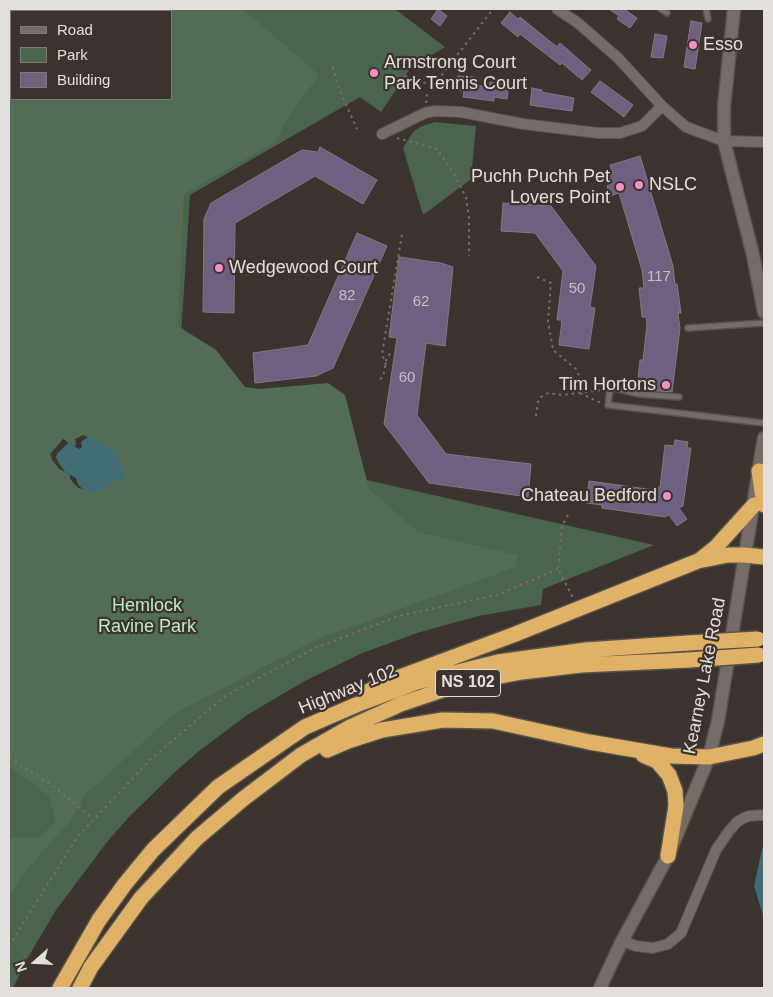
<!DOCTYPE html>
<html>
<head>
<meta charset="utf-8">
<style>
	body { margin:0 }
	#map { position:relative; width:773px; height:997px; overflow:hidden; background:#3b332d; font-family:Helvetica,sans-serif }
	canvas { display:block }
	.frame { position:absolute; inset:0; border:10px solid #e4dfdb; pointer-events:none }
	.legend { position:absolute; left:10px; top:10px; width:162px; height:90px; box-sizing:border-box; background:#3b332d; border:1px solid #7f7873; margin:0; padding:6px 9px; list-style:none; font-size:15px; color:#e4dfdb }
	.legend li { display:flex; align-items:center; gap:10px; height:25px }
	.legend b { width:25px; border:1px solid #7f7873 }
	.north { position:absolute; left:10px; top:937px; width:50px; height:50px; -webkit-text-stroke:4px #3b332d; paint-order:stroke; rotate:251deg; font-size:14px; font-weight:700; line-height:20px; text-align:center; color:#e4dfdb }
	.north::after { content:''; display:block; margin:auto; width:18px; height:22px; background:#e4dfdb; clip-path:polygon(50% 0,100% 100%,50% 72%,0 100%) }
</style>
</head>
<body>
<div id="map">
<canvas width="773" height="997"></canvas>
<div class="frame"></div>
<ul class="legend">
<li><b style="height:6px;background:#756d65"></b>Road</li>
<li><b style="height:14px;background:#4a644e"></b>Park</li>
<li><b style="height:14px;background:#6e607f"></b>Building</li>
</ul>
<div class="north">N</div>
</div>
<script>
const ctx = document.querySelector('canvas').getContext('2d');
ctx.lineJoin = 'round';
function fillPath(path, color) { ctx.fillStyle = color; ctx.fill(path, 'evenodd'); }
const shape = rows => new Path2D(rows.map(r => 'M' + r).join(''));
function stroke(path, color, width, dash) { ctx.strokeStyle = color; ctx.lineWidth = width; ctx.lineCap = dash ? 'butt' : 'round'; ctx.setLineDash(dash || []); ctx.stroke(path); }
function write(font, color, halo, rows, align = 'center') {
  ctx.font = font + ' Helvetica,sans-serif'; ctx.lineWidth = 4.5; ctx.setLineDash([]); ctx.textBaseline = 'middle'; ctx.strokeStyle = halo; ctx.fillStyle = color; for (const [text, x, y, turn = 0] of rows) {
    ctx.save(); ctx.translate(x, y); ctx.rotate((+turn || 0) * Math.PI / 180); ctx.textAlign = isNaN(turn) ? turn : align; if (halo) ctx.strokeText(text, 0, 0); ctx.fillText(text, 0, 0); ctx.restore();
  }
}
fillPath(shape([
	[9,9,395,9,445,47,408,69,409,70,381,112,360,97,190,195,173,462,358,478,654,545,543,589,541,605,479,616,449,624,417,633,360,654,303,682,247,715,199,751,175,772,129,817,107,842,56,910,27,959,13,988,9,988],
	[11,11,171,11,171,99,11,99],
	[83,435,98,442,86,490,78,488,70,479,70,475,59,469,52,460,50,454,63,439,76,446,75,439],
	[435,122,476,126,471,179,423,215,403,148,413,132,420,127]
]), '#4a644e');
fillPath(shape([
	[9,9,243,9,319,75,292,112,274,143,184,194,178,326,216,350,245,387,259,389,328,383,345,395,369,489,418,532,518,555,516,567,315,640,174,714,86,794,70,821,21,876,9,898,9,837,38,838,56,822,49,796,9,767],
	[11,11,171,11,171,99,11,99],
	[83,435,98,442,86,490,78,488,70,479,70,475,59,469,52,460,50,454,63,439,64,438,68,443,74,446,76,445,75,439]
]), '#516d55');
fillPath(shape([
	[88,437,97,440,112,449,117,455,119,464,125,473,123,479,116,479,112,484,102,490,92,492,84,490,78,485,76,478,65,472,58,462,56,457,57,454,70,441,75,447,80,449,82,447,81,442],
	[764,841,764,918,754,886]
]), '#406d75');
const building = shape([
	[438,9,447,16,440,26,431,19,438,9],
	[609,9,624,9,637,18,630,28,617,19,619,16,609,9],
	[510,12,518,19,520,17,557,47,560,43,591,70,582,80,562,63,560,65,520,34,518,37,501,23,510,12],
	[691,21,702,23,695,69,684,67,691,21],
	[655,34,667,36,663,58,651,57,655,34],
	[458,76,474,77,474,85,489,87,490,82,509,85,507,99,494,97,494,101,463,97,464,91,456,90,458,76],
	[600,81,633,105,624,117,591,92,600,81],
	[532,88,542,90,542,92,574,98,572,111,530,105,532,88],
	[320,147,377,180,363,204,315,176,235,223,234,313,203,312,204,219,211,203,302,150,318,152,320,147],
	[640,156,673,266,675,284,677,284,681,313,678,313,680,328,672,392,640,390,641,379,638,379,640,360,643,360,647,325,646,317,642,317,639,288,644,288,642,270,619,193,610,196,607,186,611,184,609,175,613,174,610,165,640,156],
	[503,203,551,206,596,266,590,307,595,308,589,349,559,345,562,320,557,320,563,271,535,233,501,231,503,203],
	[357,233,387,246,333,368,316,376,255,383,253,353,308,345,357,233],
	[399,257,441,263,453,267,445,346,426,343,417,415,446,454,531,464,528,497,429,483,384,424,397,338,389,337,399,257],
	[675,440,688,442,687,448,691,448,683,506,679,508,687,519,677,526,669,515,665,517,602,508,602,505,586,503,589,481,654,490,660,487,665,445,674,446,675,440]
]);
fillPath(building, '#6e607f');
stroke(building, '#7f7a85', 1);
const lane = shape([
	[661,9,667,13],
	[706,9,708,19],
	[688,328,764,323],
	[679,397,639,394,615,388,610,390,608,405,764,423]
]);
const street = shape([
	[557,9,578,23,618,58,662,106,686,127,724,141,764,142],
	[382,134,425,113,435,111,461,112,523,124,598,133,620,133,642,126,662,106],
	[622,941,636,946,653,948,668,944,681,933,716,850,729,831,737,822,744,818,749,816,764,815]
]);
const secondary = shape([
	[734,9,724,107,724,141,753,255,764,312],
	[600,988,622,941,668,856,709,757,718,721,764,438]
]);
const highway = shape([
	[759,471,764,505],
	[701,559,716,547,754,505],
	[365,693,389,681,513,635,698,561,728,555,744,555,764,557],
	[327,750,348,741,382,730,443,720,493,721,589,742,671,756,709,757,753,748,764,744],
	[643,755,657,761,669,775,675,791,676,806,668,856],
	[60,988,99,920,125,884,153,850,218,787,305,727,356,705,417,682,498,662,586,650,688,643],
	[80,988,91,967,141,898,197,838,243,799,301,755,350,727,401,704,463,683,522,672,581,665,689,660]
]);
stroke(lane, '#58524c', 8);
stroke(street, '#58524c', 12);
stroke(secondary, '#58524c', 15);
stroke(highway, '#58524c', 18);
stroke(shape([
	[62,9,66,11],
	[333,67,338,86,357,129],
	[405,76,434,86],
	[9,88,11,89],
	[426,103,427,94,493,9],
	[397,138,437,149,454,174,466,197,469,218,469,256],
	[537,277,551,283,548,321,553,350,576,369,586,392],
	[386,365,382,354,402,234],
	[380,379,383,377,387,357,391,353],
	[580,393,601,403],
	[536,416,538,402,541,397,548,393,562,395,603,390],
	[568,515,562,526,558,569,573,598],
	[9,758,53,786,93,819],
	[9,946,78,836,151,759,225,696,313,649,398,616,497,595,558,569]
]), '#77706a', 2, [2.5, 4]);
stroke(lane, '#756d65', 5);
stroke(street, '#756d65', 10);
stroke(secondary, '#756d65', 12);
stroke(highway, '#e0b265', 15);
const highwayBridge = shape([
	[688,643,758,639],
	[689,660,759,655]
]);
stroke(highwayBridge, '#58524c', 18, []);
stroke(highwayBridge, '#e0b265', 15);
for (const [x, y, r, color] of [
	[693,45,5,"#fa8fc6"],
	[374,73,5,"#fa8fc6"],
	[639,185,5,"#fa8fc6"],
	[620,187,5,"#fa8fc6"],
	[219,268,5,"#fa8fc6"],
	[666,385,5,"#fa8fc6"],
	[667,496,5,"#fa8fc6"]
]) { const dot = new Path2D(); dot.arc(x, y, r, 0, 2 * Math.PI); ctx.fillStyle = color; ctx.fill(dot); stroke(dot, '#3b332d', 2); }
write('15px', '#c6bfc4', null, [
	["117",659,277],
	["50",577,289],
	["82",347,296],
	["62",421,302],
	["60",407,378]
]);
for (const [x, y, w] of [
	[468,683,65]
]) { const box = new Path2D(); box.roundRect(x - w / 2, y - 13.5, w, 27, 4); ctx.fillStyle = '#3b332d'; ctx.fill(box); stroke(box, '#e4dfdb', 1); }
write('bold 16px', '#e4dfdb', null, [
	["NS 102",468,683]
]);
write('18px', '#e4dfdb', '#3b332d', [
	["Esso",703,45],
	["Armstrong Court",384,63],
	["Park Tennis Court",384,84],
	["Puchh Puchh Pet",610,177,"right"],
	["Lovers Point",610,198,"right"],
	["NSLC",649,185],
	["Wedgewood Court",229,268],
	["Tim Hortons",656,385,"right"],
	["Chateau Bedford",657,496,"right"]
], 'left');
write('18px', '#baeec1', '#3b332d', [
	["Hemlock",147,606],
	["Ravine Park",147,627]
]);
write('18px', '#e4dfdb', '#3b332d', [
	["Kearney Lake Road",705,676,-79],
	["Highway 102",348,690,-22]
]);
</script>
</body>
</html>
